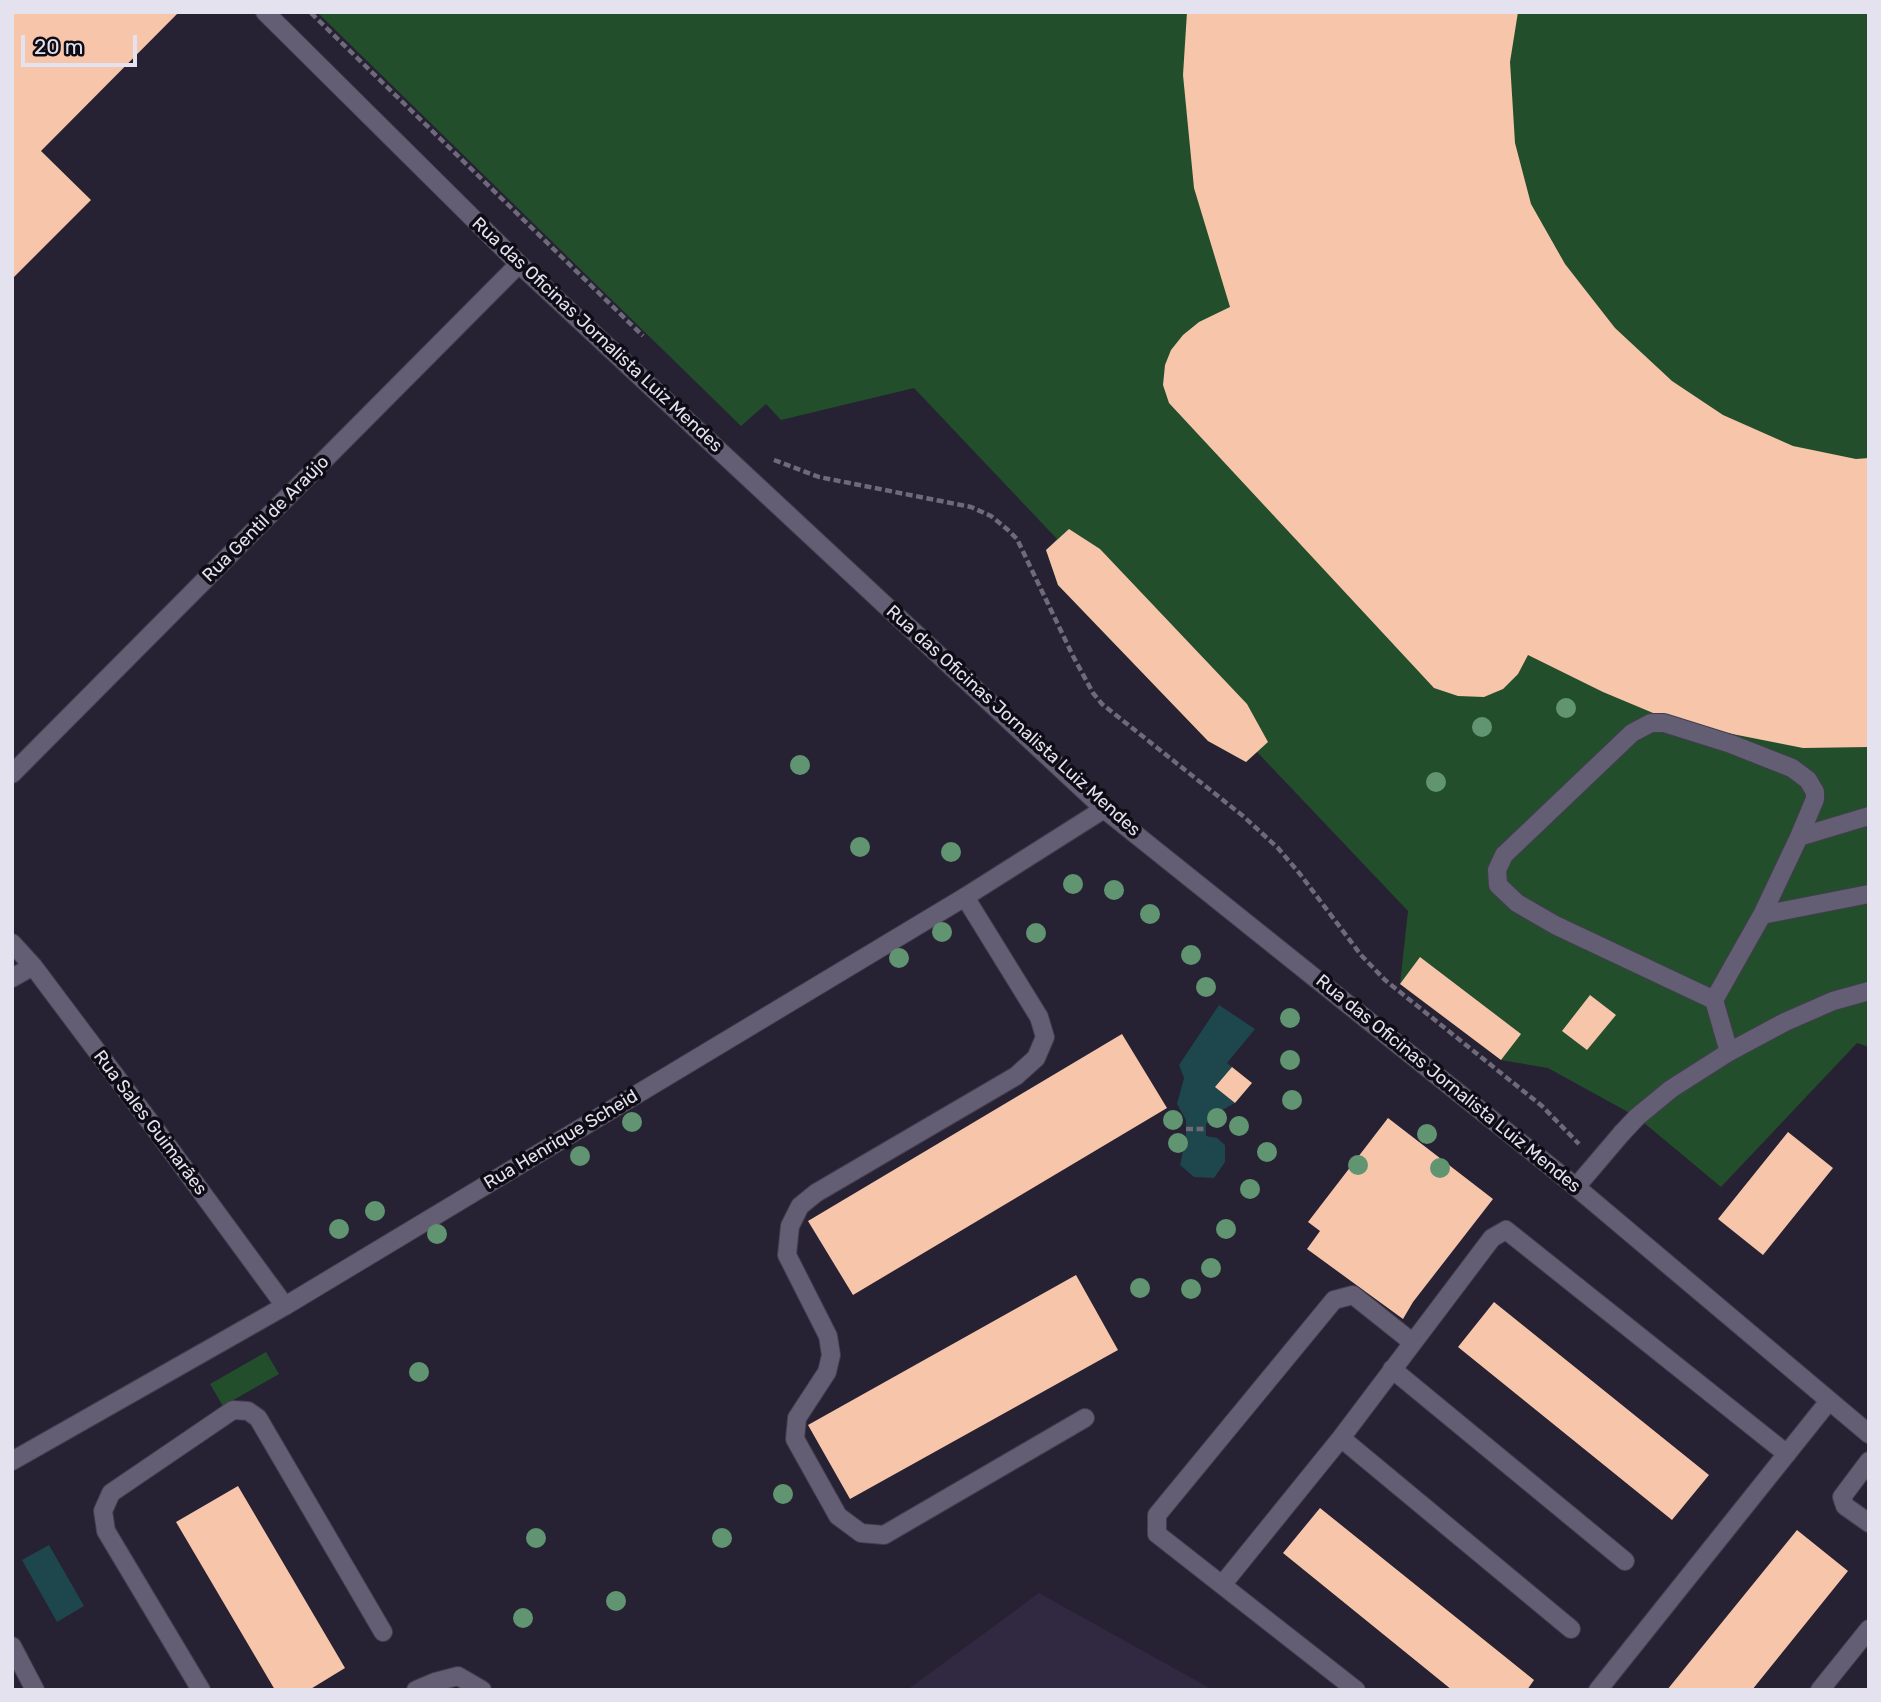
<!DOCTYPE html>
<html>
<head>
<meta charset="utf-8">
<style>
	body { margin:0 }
	#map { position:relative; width:1881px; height:1702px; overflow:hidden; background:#262133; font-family:Rubik,sans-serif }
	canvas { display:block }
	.frame { position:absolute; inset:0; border:14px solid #e5e2ef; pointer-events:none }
	.scale { position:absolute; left:21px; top:35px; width:116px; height:32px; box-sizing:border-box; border:4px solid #e5e2ef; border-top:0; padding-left:9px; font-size:21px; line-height:24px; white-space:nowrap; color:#e5e2ef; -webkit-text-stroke:5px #0e0c14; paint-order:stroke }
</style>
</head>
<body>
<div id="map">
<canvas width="1881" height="1702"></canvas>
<div class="frame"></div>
<div class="scale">20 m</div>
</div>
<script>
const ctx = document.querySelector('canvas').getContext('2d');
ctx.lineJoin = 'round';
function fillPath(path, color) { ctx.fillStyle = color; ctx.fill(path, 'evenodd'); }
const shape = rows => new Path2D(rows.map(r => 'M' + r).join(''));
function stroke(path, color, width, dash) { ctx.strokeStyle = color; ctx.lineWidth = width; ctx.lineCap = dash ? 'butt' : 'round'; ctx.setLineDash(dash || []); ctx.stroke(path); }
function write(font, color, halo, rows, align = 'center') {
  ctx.font = font + ' Rubik,sans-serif'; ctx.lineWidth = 7; ctx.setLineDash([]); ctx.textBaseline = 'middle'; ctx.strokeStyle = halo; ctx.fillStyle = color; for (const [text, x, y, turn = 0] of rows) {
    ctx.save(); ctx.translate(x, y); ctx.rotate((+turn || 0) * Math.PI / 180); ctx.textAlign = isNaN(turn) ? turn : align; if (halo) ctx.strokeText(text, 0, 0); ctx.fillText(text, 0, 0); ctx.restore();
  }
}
fillPath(shape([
	[1039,1593,1213,1690,907,1690]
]), '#302941');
fillPath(shape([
	[317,12,1869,12,1869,1047,1857,1043,1721,1187,1637,1117,1548,1068,1501,1060,1400,984,1408,911,1257,752,1246,762,1208,741,1058,585,1046,550,1057,539,914,388,781,420,766,404,741,426],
	[266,1352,279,1374,223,1406,210,1384]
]), '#234e2c');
fillPath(shape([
	[1219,1005,1255,1029,1227,1063,1232,1067,1216,1087,1235,1103,1217,1113,1206,1124,1206,1136,1217,1138,1225,1145,1225,1162,1214,1178,1194,1177,1180,1165,1186,1137,1186,1120,1177,1104,1184,1078,1179,1065],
	[49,1545,84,1606,57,1622,22,1560]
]), '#1e464d');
fillPath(shape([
	[12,12,179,12,41,151,91,200,12,279],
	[1187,12,1518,12,1510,62,1515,143,1531,204,1565,264,1615,328,1672,381,1723,415,1793,446,1856,459,1869,458,1869,747,1803,748,1677,723,1603,692,1528,655,1518,674,1503,689,1484,697,1458,696,1434,688,1169,403,1163,385,1165,365,1171,350,1183,335,1199,322,1230,307,1194,188,1183,75],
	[1069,529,1100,549,1247,704,1268,742,1246,762,1208,741,1058,585,1046,550],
	[1420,957,1521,1034,1501,1060,1400,984],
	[1590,995,1616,1015,1587,1050,1562,1031],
	[1122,1034,1167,1108,853,1295,808,1221],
	[1232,1067,1252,1083,1235,1103,1215,1087],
	[1388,1118,1493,1199,1413,1302,1403,1319,1307,1249,1320,1231,1308,1222],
	[1788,1132,1833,1168,1763,1255,1718,1219],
	[1076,1275,1118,1350,850,1499,808,1425],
	[1494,1302,1709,1475,1672,1520,1458,1347],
	[238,1486,345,1668,309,1690,275,1690,176,1522],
	[1320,1508,1534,1680,1527,1690,1452,1690,1283,1553],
	[1797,1530,1848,1571,1752,1690,1667,1690]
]), '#f7c5a9');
const service = shape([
	[1799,837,1869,816],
	[965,897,1039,1017,1045,1037,1036,1058,1016,1076,816,1193,800,1206,790,1226,787,1255,828,1336,831,1355,827,1372,797,1418,795,1439,838,1516,861,1533,884,1535,1085,1418],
	[1762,915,1869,894],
	[1714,1000,1555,925,1517,903,1498,885,1497,870,1504,855,1632,733,1651,723,1664,723,1731,744,1792,768,1808,780,1815,792,1815,799,1799,837,1762,915,1714,1000,1729,1052],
	[1622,1133,1637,1117,1671,1089,1729,1052,1785,1022,1833,1001,1869,991],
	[1392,1369,1625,1561],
	[1341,1438,1571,1629],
	[1869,1461,1842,1497,1845,1506,1869,1523],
	[1222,1585,1341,1438,1492,1238,1506,1230,1787,1454],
	[12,1646,35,1690],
	[201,1690,106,1531,103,1511,111,1493,233,1410,248,1411,258,1418,383,1632],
	[1356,1690,1157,1534,1157,1515,1334,1300,1353,1295,1412,1342],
	[1598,1690,1829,1401],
	[1820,1690,1869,1629]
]);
const minor = shape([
	[12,774,519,264],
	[12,943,33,966,156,1130,285,1306],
	[12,978,33,966],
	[1576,1187,1622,1133],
	[416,1690,435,1682,458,1676,482,1690]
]);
const tertiary = shape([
	[265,12,519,264,1104,809,1576,1187,1869,1434],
	[12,1461,285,1306,965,897,1104,809]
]);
stroke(service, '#423e4d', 20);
stroke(minor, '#423e4d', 20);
stroke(tertiary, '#423e4d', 20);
stroke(shape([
	[311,13,643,336],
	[774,460,819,477,971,507,991,516,1008,530,1017,539,1073,656,1093,693,1102,704,1243,816,1278,848,1300,874,1361,955,1385,980,1542,1106,1579,1144],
	[1186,1129,1206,1129]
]), '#6e6a7a', 4.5, [7, 3.5]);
stroke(service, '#645e74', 18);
stroke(minor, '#645e74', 18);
stroke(tertiary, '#645e74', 18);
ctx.fillStyle = '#619571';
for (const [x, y] of [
	[1566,708],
	[1482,727],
	[800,765],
	[1436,782],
	[860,847],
	[951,852],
	[1073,884],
	[1114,890],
	[1150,914],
	[942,932],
	[1036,933],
	[1191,955],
	[899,958],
	[1206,987],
	[1290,1018],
	[1290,1060],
	[1292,1100],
	[1217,1118],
	[1173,1120],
	[632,1122],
	[1239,1126],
	[1427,1134],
	[1178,1143],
	[1267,1152],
	[580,1156],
	[1358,1165],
	[1440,1168],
	[1250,1189],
	[375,1211],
	[339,1229],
	[1226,1229],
	[437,1234],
	[1211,1268],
	[1140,1288],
	[1191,1289],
	[419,1372],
	[783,1494],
	[536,1538],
	[722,1538],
	[616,1601],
	[523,1618]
]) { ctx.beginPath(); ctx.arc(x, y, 10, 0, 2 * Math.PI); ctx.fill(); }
write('18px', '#e5e2ef', '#0e0c14', [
	["Rua das Oficinas Jornalista Luiz Mendes",597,335,43],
	["Rua Gentil de Araújo",266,519,-45],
	["Rua das Oficinas Jornalista Luiz Mendes",1013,721,42],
	["Rua das Oficinas Jornalista Luiz Mendes",1448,1084,39],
	["Rua Sales Guimarães",150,1123,53],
	["Rua Henrique Scheid",561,1140,-31]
]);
</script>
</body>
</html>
